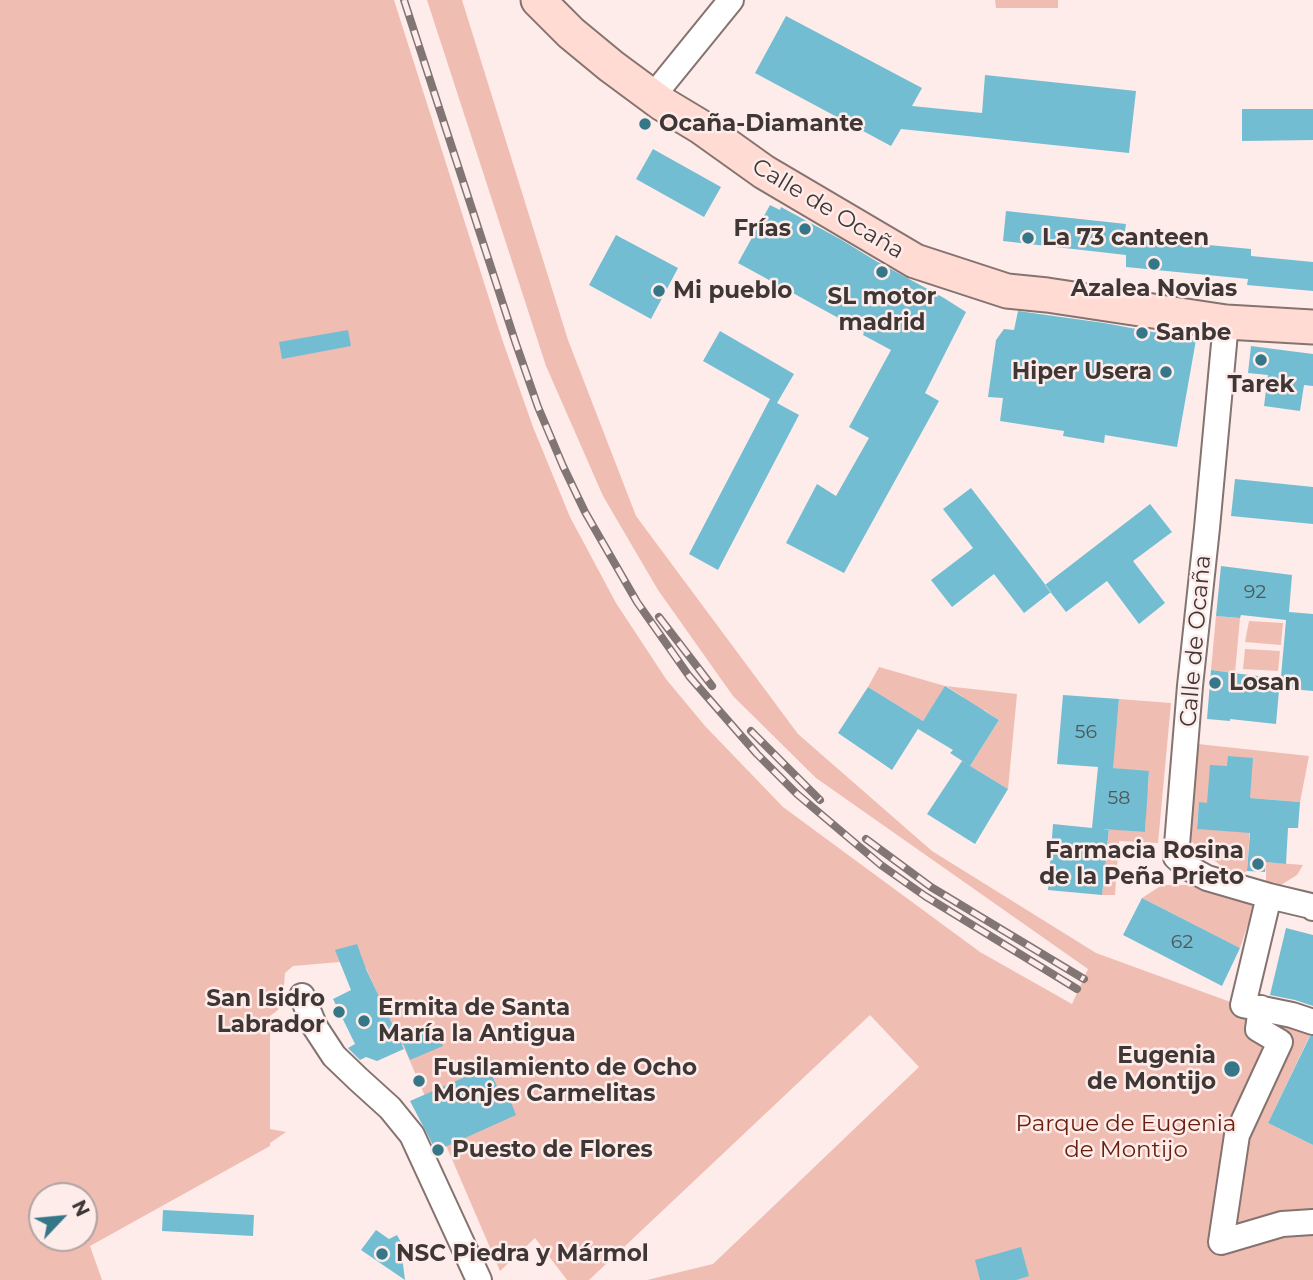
<!DOCTYPE html>
<html>
<head>
<meta charset="utf-8">
<style>
	body { margin:0 }
	#map { position:relative; width:1313px; height:1280px; overflow:hidden; background:#fdece9; font-family:Montserrat,sans-serif }
	canvas { display:block }
	.north { position:absolute; left:28px; top:1182px; width:70px; height:70px; box-sizing:border-box; background:#fdece9; border:2px solid #b1a4a1; border-radius:50%; rotate:64deg; font-size:19px; font-weight:700; line-height:28px; text-align:center; color:#3f3735 }
	.north::after { content:''; display:block; margin:auto; width:24px; height:32px; background:#357789; clip-path:polygon(50% 0,100% 100%,50% 72%,0 100%) }
</style>
</head>
<body>
<div id="map">
<canvas width="1313" height="1280"></canvas>
<div class="north">N</div>
</div>
<script>
const ctx = document.querySelector('canvas').getContext('2d');
ctx.lineJoin = 'round';
function fillPath(path, color) { ctx.fillStyle = color; ctx.fill(path, 'evenodd'); }
const shape = rows => new Path2D(rows.map(r => 'M' + r).join(''));
function stroke(path, color, width, dash) { ctx.strokeStyle = color; ctx.lineWidth = width; ctx.lineCap = dash ? 'butt' : 'round'; ctx.setLineDash(dash || []); ctx.stroke(path); }
function write(font, color, halo, rows, align = 'center') {
  ctx.font = font + ' Montserrat,sans-serif'; ctx.lineWidth = 5; ctx.setLineDash([]); ctx.textBaseline = 'middle'; ctx.strokeStyle = halo; ctx.fillStyle = color; for (const [text, x, y, turn = 0] of rows) {
    ctx.save(); ctx.translate(x, y); ctx.rotate((+turn || 0) * Math.PI / 180); ctx.textAlign = isNaN(turn) ? turn : align; if (halo) ctx.strokeText(text, 0, 0); ctx.fillText(text, 0, 0); ctx.restore();
  }
}
fillPath(shape([
	[0,0,394,0,502,339,533,427,570,517,616,603,666,679,705,726,783,807,980,952,1072,1004,1088,969,816,778,733,696,658,590,603,496,546,366,427,0,462,0,568,340,636,516,798,734,932,851,1096,953,1291,1024,1310,1035,1268,1123,1313,1145,1313,1280,647,1280,713,1264,919,1067,870,1015,589,1280,567,1280,535,1238,500,1271,403,1045,393,1049,389,1019,366,968,345,974,340,962,293,966,285,973,283,999,278,1010,270,1016,270,1129,286,1132,270,1143,270,1146,90,1246,102,1280,0,1280],
	[42,1196,84,1196,84,1238,42,1238],
	[995,0,1058,0,1058,8,996,8],
	[1216,616,1240,618,1235,673,1211,670],
	[1249,621,1283,623,1281,645,1245,642],
	[1245,649,1280,651,1278,671,1243,669],
	[879,667,945,686,1017,694,1008,789,970,766,999,720,984,710,975,724,954,711,963,697,946,686,923,721,868,687],
	[1119,699,1171,703,1158,843,1119,841,1115,895,1102,895,1104,874,1089,851,1107,852,1109,829,1145,832,1146,815,1129,814,1131,787,1148,789,1149,772,1113,768,1100,720,1117,721],
	[1198,744,1309,756,1300,802,1250,798,1227,766,1207,803,1199,803,1197,828,1243,832,1250,826,1247,871,1239,876,1232,875,1191,841],
	[1266,862,1303,865,1297,875,1281,885,1266,887],
	[1162,885,1190,885,1225,891,1254,906,1240,948,1142,898]
]), '#f0bdb2');
fillPath(shape([
	[786,16,922,88,912,106,982,113,985,75,1136,91,1129,153,901,129,891,146,755,73],
	[1242,109,1313,109,1313,140,1242,141],
	[653,149,721,187,704,217,636,179],
	[770,205,780,210,781,207,840,239,876,261,944,298,966,312,925,393,939,401,844,573,786,543,817,484,836,496,869,438,849,427,891,350,863,335,864,332,738,263],
	[1006,211,1126,224,1124,237,1251,249,1251,256,1313,262,1313,291,1247,285,1248,279,1126,267,1126,255,1003,241],
	[616,235,678,268,651,319,589,285],
	[1018,311,1104,323,1196,340,1177,447,1105,435,1104,443,1063,436,1064,431,1000,421,1003,398,988,397,996,340,1004,329,1014,330],
	[348,330,351,346,282,359,279,342],
	[720,331,794,374,777,403,799,415,718,570,689,554,770,399,703,361],
	[1251,346,1313,354,1313,386,1304,385,1300,411,1264,406,1268,375,1248,373],
	[1235,479,1313,487,1313,524,1231,516],
	[971,488,1051,592,1024,613,994,574,952,607,931,580,973,548,943,509],
	[1150,504,1172,532,1133,561,1165,603,1139,624,1107,581,1066,612,1045,585],
	[1221,566,1292,575,1289,612,1313,614,1313,691,1280,688,1286,620,1241,615,1240,618,1216,616],
	[1211,670,1280,679,1276,724,1230,719,1230,721,1207,719],
	[945,686,999,720,970,766,950,753,953,750,918,729],
	[868,687,923,721,892,770,838,733],
	[1063,695,1119,699,1113,768,1149,771,1145,832,1102,829,1109,829,1102,895,1048,890,1053,824,1092,828,1098,767,1057,764],
	[1228,756,1253,758,1250,798,1300,802,1298,828,1288,828,1286,864,1266,862,1265,872,1247,871,1250,833,1197,829,1199,802,1207,803,1210,765,1227,766],
	[962,761,1008,789,975,844,927,814],
	[1142,898,1240,948,1222,986,1123,935],
	[1286,928,1313,935,1313,1006,1295,1000,1270,995],
	[357,944,366,969,404,1049,377,1061,366,1057,360,1060,348,1048,355,1044,333,999,351,990,335,950],
	[419,1026,424,1036,436,1030,443,1046,410,1060,399,1034],
	[1310,1036,1313,1036,1313,1145,1268,1123],
	[488,1067,503,1099,509,1097,516,1115,436,1151,410,1101],
	[163,1210,254,1215,253,1236,162,1231],
	[376,1230,389,1239,397,1235,407,1253,402,1256,405,1280,361,1250],
	[1021,1247,1029,1276,1016,1280,980,1280,975,1260]
]), '#73bdd2');
const street = shape([
	[653,96,731,0],
	[1226,322,1207,528,1190,686,1176,857,1187,867,1207,878,1269,896,1311,906,1313,908],
	[1269,896,1243,1005,1292,1015,1313,1022],
	[302,996,315,1027,334,1056,358,1079,390,1108,412,1135,479,1280],
	[1261,1008,1258,1029,1280,1042,1237,1135,1221,1242,1282,1224,1313,1222]
]);
const secondary = shape([
	[538,0,571,33,611,66,661,103,701,127,764,172,915,261,1007,291,1047,295,1226,322,1313,327]
]);
stroke(street, '#84736f', 28);
stroke(secondary, '#84736f', 37);
stroke(street, '#fff', 24);
stroke(secondary, '#ffdbd4', 33);
const rail = shape([
	[404,0,515,341,538,407,563,466,585,512,637,602,689,676,757,754,797,794,881,865,925,896,1077,989],
	[659,617,712,686],
	[751,731,820,800],
	[866,839,931,887,1084,979]
]);
stroke(rail, '#817673', 8);
stroke(rail, '#fdece9', 5, [16]);
for (const [x, y, r, color] of [
	[645,124,7,"#357789"],
	[805,229,7,"#357789"],
	[1028,238,7,"#357789"],
	[1154,264,7,"#357789"],
	[882,272,7,"#357789"],
	[659,291,7,"#357789"],
	[1142,333,7,"#357789"],
	[1261,360,7,"#357789"],
	[1166,372,7,"#357789"],
	[1215,683,7,"#357789"],
	[1258,864,7,"#357789"],
	[339,1012,7,"#357789"],
	[364,1021,7,"#357789"],
	[1232,1069,9,"#357789"],
	[419,1081,7,"#357789"],
	[438,1150,7,"#357789"],
	[382,1254,7,"#357789"]
]) { const dot = new Path2D(); dot.arc(x, y, r, 0, 2 * Math.PI); ctx.fillStyle = color; ctx.fill(dot); stroke(dot, '#fdece9', 2.5); }
write('19px', '#4c585c', null, [
	["92",1255,592],
	["56",1086,732],
	["58",1119,798],
	["62",1182,942]
]);
write('bold 23px', '#3f3735', '#fdece9', [
	["Ocaña-Diamante",659,124],
	["Frías",791,229,"right"],
	["La 73 canteen",1042,238],
	["Azalea Novias",1154,289,"center"],
	["Mi pueblo",673,291],
	["SL motor",882,297,"center"],
	["madrid",882,323,"center"],
	["Sanbe",1156,333],
	["Hiper Usera",1152,372,"right"],
	["Tarek",1261,385,"center"],
	["Losan",1229,683],
	["Farmacia Rosina",1244,851,"right"],
	["de la Peña Prieto",1244,877,"right"],
	["San Isidro",325,999,"right"],
	["Labrador",325,1025,"right"],
	["Ermita de Santa",378,1008],
	["María la Antigua",378,1034],
	["Eugenia",1216,1056,"right"],
	["de Montijo",1216,1082,"right"],
	["Fusilamiento de Ocho",433,1068],
	["Monjes Carmelitas",433,1094],
	["Puesto de Flores",452,1150],
	["NSC Piedra y Mármol",396,1254]
], 'left');
write('23px', '#3f3735', '#fdece9', [
	["Calle de Ocaña",828,209,31],
	["Calle de Ocaña",1196,641,-85]
]);
write('23px', '#691f10', '#fdece9', [
	["Parque de Eugenia",1126,1124],
	["de Montijo",1126,1150]
]);
</script>
</body>
</html>
